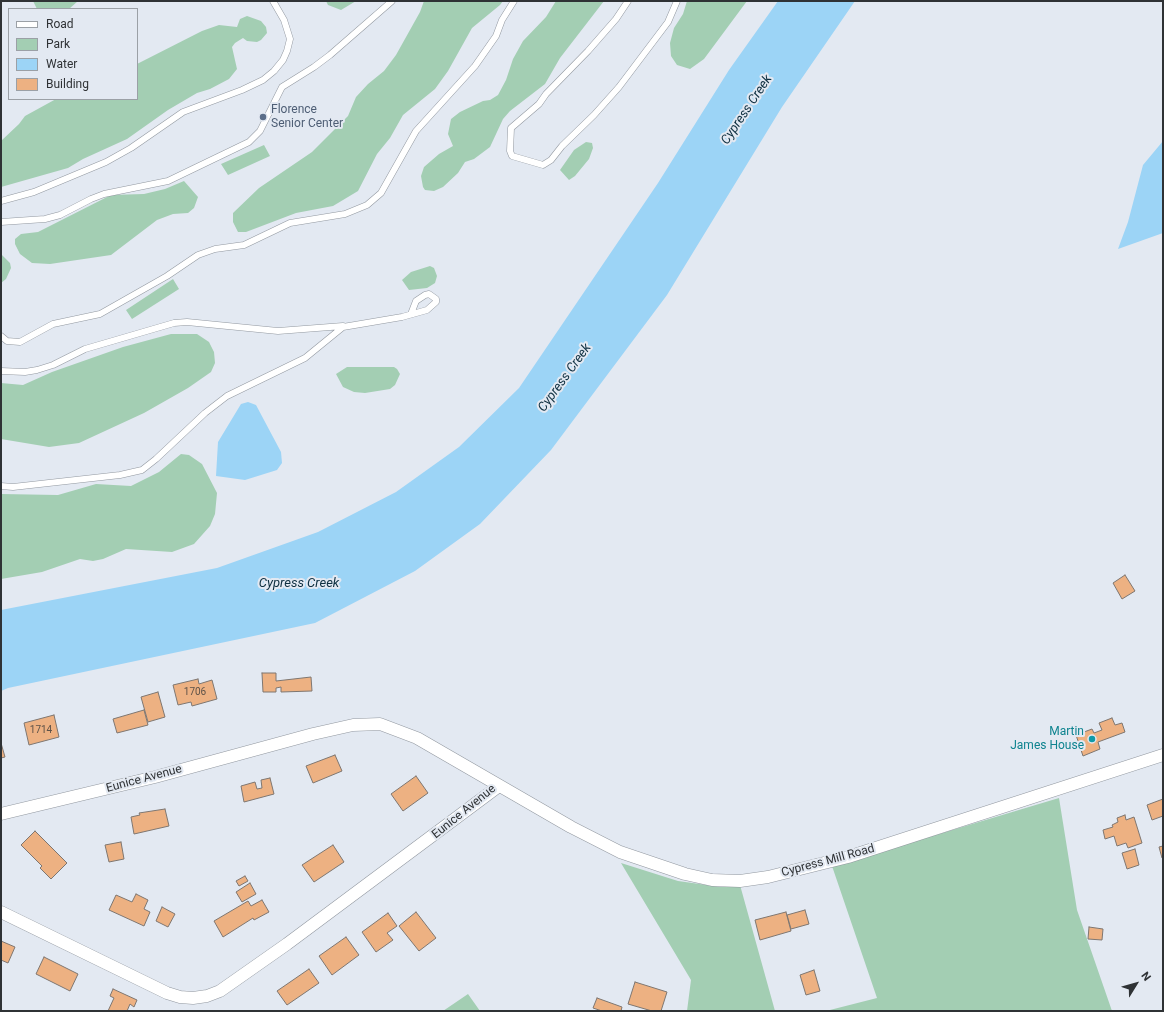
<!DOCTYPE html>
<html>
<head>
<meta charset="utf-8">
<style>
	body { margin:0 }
	#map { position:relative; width:1164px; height:1012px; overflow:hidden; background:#e3e9f2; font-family:Roboto,sans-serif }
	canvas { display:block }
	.frame { position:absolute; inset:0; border:2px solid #2f3235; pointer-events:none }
	.legend { position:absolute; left:8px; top:8px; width:130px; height:92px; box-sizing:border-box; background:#e3e9f2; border:1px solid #9ba0a6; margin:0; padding:5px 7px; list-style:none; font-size:12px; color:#2f3235 }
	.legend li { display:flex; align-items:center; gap:8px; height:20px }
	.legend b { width:20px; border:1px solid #9ba0a6 }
	.north { position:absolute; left:1116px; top:964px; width:40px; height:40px; -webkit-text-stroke:3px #e3e9f2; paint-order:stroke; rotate:53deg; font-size:11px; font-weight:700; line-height:16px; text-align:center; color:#2f3235 }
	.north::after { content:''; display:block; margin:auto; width:14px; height:18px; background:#2f3235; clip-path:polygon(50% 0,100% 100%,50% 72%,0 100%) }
</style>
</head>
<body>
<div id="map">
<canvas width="1164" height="1012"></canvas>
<div class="frame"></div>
<ul class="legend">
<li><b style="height:5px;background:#fff"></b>Road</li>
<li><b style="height:11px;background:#a3ceb3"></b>Park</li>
<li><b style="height:11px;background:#9cd4f6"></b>Water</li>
<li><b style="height:11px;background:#edb182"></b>Building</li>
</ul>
<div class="north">N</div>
</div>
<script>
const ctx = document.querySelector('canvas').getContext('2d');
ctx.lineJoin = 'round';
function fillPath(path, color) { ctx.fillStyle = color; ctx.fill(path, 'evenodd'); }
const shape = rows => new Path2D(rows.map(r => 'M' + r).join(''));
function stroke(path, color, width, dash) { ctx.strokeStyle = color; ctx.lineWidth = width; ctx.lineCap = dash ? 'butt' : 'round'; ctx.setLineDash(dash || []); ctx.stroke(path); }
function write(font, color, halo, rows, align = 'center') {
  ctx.font = font + ' Roboto,sans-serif'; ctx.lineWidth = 4; ctx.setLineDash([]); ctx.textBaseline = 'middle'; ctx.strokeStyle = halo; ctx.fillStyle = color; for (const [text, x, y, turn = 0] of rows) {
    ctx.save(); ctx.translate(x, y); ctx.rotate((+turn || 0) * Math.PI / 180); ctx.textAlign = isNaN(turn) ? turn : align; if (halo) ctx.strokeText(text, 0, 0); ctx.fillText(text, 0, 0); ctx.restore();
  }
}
fillPath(shape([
	[33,1,78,1,69,9,37,9],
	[326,1,356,1,341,10,328,5],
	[424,1,503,1,500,5,472,28,448,71,435,89,403,115,390,138,377,154,358,191,333,206,296,213,246,232,238,232,233,222,233,213,259,188,312,152,348,116,356,97,368,84,384,71,396,55,420,12],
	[556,1,604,1,560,58,545,84,510,111,503,119,490,147,474,159,465,162,458,173,443,187,434,191,425,190,423,187,421,176,424,167,439,154,453,146,448,134,451,119,460,112,483,101,490,100,498,95,506,80,513,59,523,41,546,17],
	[687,1,747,1,704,59,690,69,677,65,671,56,670,43,674,28,683,14],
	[247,16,261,21,266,27,267,33,261,40,257,42,247,41,243,38,235,43,232,47,237,69,229,79,210,89,197,93,168,110,127,139,83,159,68,168,1,187,1,141,19,124,25,116,56,99,137,99,137,64,202,31,219,25,237,27,240,19],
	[586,142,592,143,593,148,589,159,575,176,569,180,560,170,574,150],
	[264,145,270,156,228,175,221,164],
	[184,181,198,197,194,208,188,213,173,214,157,220,111,255,50,264,32,263,20,254,15,244,15,239,21,234,38,232,111,195,144,194,165,189],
	[1,254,10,263,11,268,6,279,1,283],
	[430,266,434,268,437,276,435,283,427,288,409,290,402,280,411,272],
	[173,279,179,289,132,319,126,310],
	[171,334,197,334,209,342,214,352,215,363,211,372,188,388,144,413,79,443,49,447,1,439,1,383,23,385,52,372,123,347],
	[347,367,394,367,397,369,400,374,395,385,390,389,365,393,354,392,343,387,336,374],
	[181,454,189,455,202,464,217,493,215,514,210,526,194,544,172,552,126,549,103,559,93,561,80,559,42,572,1,579,1,494,58,495,96,484,131,486,159,472],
	[1059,798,1077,910,1112,1011,826,1011,877,998,832,866],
	[621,863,678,881,721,887,740,885,775,1011,687,1011,691,980],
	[468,994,480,1011,443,1011]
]), '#a3ceb3');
fillPath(shape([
	[778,1,855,1,782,107,667,295,551,450,480,524,415,571,315,623,8,688,1,691,1,610,217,568,318,532,396,492,459,447,519,388,658,183,729,70],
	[1163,141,1163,233,1118,249,1128,222,1143,165],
	[248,402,256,405,281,452,282,463,277,470,245,480,216,476,218,442,241,404]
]), '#9cd4f6');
const building = shape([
	[1125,575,1135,591,1122,599,1113,583,1125,575],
	[262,673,276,673,276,681,311,677,312,691,281,692,281,687,276,688,276,692,263,692,262,673],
	[198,679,199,684,212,680,217,699,192,706,191,702,178,705,173,685,198,679],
	[158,692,165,717,148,722,141,697,158,692],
	[144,710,148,725,117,733,113,719,144,710],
	[54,715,59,737,29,745,24,723,54,715],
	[1112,718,1115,725,1122,723,1125,732,1098,742,1100,749,1083,756,1076,735,1092,729,1094,733,1102,730,1099,723,1112,718],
	[1,743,5,757,1,758,1,743],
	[335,755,342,771,313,783,306,766,335,755],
	[416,776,428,793,403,811,391,794,416,776],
	[270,778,274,794,244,802,241,786,255,782,257,789,262,788,261,780,270,778],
	[1163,799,1163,816,1152,820,1147,805,1163,799],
	[165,809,169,826,134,834,131,817,140,815,139,813,165,809],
	[1125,815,1126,820,1134,817,1142,843,1128,848,1126,843,1117,846,1114,836,1105,839,1103,830,1113,827,1112,825,1118,822,1117,818,1125,815],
	[35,831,67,863,51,879,40,868,42,866,21,845,35,831],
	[121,842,124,859,109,862,105,845,121,842],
	[333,845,344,862,314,882,302,865,333,845],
	[1163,846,1163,857,1162,858,1159,847,1163,846],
	[1135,849,1139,865,1127,869,1122,853,1135,849],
	[245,876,248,881,239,886,236,881,245,876],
	[250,883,256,894,242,902,236,892,250,883],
	[136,894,148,900,144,909,150,912,144,926,109,910,116,895,132,902,136,894],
	[262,900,269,912,254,920,253,918,223,937,214,921,248,901,251,906,262,900],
	[162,907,175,914,168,927,156,921,162,907],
	[805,910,809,924,791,929,787,915,805,910],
	[416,912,436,938,419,951,399,926,416,912],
	[786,912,791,931,760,940,755,920,786,912],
	[388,913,397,926,387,933,393,940,376,952,362,932,388,913],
	[1089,927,1103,929,1102,940,1088,939,1089,927],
	[346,937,359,955,332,975,319,956,346,937],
	[1,941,15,947,8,963,1,960,1,941],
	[44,957,78,974,70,991,36,974,44,957],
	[309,969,319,983,287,1005,277,991,309,969],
	[814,970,820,991,806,995,800,975,814,970],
	[635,982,667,992,661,1011,652,1011,628,1004,635,982],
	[113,989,137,1000,134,1007,130,1004,127,1011,108,1011,114,998,110,996,113,989],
	[597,998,622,1007,621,1011,602,1011,593,1008,597,998]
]);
fillPath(building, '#edb182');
stroke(building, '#7e7670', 1);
const service = shape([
	[628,1,616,19,588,51,546,94,539,104,511,128,510,151,512,156,543,165,551,160,562,146,594,115,619,87,668,22,677,1],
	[1,201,34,192,106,162,131,148,183,112,242,90,263,80,274,71,283,60,287,51,290,39,284,20,273,1],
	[1,222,45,219,60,215,91,199,104,194,168,181,249,142,260,131,282,87,314,67,330,55,392,1],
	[1,336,7,341,20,342,53,324,100,314,167,276,198,255,215,249,244,245,290,223,345,214,367,205,381,193,416,131,475,66,496,36,502,20,514,1],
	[1,371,25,372,37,370,53,365,85,349,174,323,187,322,278,331,343,326],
	[1,486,13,487,120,475,142,470,156,459,205,413,227,396,305,358,343,327,402,317,427,310,436,302,436,299,429,294,425,295,416,301,411,314]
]);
const minor = shape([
	[1,814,155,777,313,734,353,725,380,724,417,738,571,827,620,852,685,874,712,880,740,881,768,877,848,857,1163,755],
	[1,912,167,993,180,997,193,998,207,996,220,991,287,944,499,786]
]);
stroke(service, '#9298a0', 7);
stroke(minor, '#9298a0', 13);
stroke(service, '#fff', 6);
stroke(minor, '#fff', 12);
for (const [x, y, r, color] of [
	[263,117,4,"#5c6f8a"],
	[1092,739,4,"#0f9aa8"]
]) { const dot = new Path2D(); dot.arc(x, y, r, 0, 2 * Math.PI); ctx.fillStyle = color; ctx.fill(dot); stroke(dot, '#e3e9f2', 1.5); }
write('10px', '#5e5248', null, [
	["1706",195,692],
	["1714",41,730]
]);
write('12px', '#4e5e75', '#e3e9f2', [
	["Florence",271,110],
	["Senior Center",271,124]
], 'left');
write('12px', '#0d838f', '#e3e9f2', [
	["Martin",1084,732],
	["James House",1084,746]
], 'right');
write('12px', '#2f3235', '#e3e9f2', [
	["Eunice Avenue",144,779,-15],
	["Eunice Avenue",464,812,-39],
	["Cypress Mill Road",828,861,-15]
]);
write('italic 13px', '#0e2f40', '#e3e9f2', [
	["Cypress Creek",747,110,-56],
	["Cypress Creek",565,378,-54],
	["Cypress Creek",299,584]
]);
</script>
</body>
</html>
